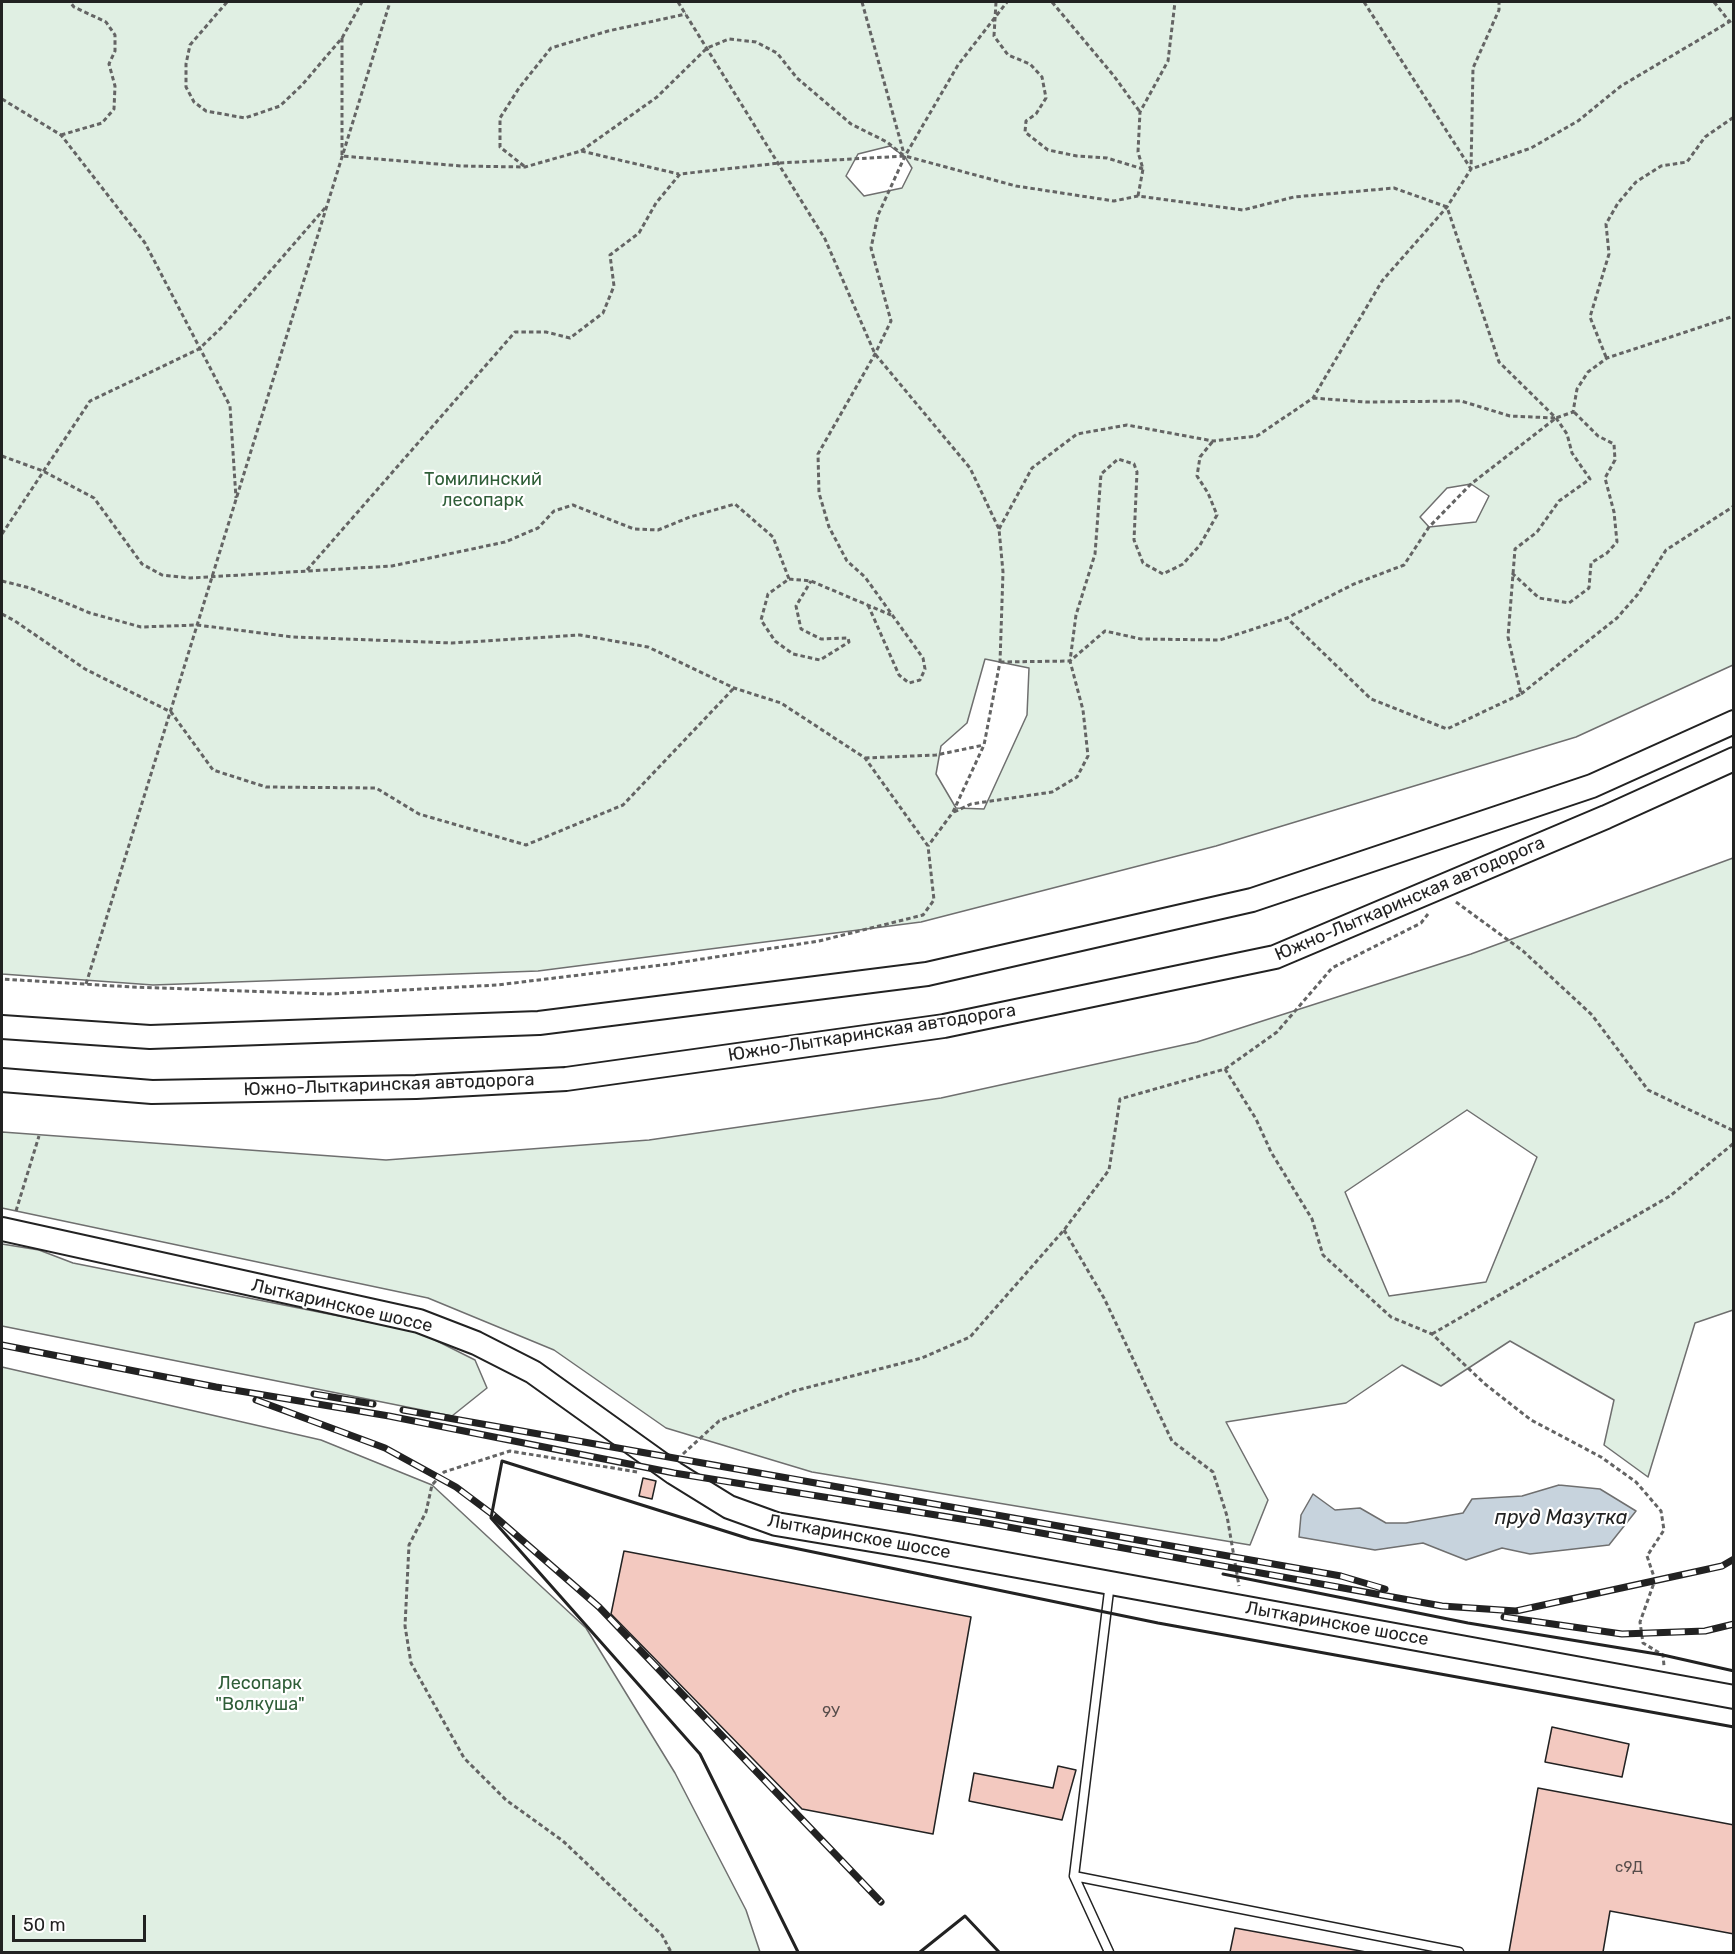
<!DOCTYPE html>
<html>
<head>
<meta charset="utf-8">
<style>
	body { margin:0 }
	#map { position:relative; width:1735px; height:1954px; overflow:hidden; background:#fff; font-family:Rubik,sans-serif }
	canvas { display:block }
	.frame { position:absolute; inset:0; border:3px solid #222; pointer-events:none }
	.scale { position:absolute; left:12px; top:1915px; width:134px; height:27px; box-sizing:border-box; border:3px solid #222; border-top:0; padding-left:8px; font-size:18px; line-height:21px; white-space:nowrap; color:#222; -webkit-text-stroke:4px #fff; paint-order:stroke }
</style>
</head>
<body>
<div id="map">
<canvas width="1735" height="1954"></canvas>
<div class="frame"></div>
<div class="scale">50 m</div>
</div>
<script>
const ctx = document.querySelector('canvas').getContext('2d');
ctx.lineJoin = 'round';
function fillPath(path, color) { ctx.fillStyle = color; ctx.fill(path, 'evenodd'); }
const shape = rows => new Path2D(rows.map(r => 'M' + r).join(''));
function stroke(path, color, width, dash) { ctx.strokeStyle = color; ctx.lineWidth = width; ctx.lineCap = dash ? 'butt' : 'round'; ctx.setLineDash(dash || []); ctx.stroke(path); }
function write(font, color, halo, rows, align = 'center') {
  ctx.font = font + ' Rubik,sans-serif'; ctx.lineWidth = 4.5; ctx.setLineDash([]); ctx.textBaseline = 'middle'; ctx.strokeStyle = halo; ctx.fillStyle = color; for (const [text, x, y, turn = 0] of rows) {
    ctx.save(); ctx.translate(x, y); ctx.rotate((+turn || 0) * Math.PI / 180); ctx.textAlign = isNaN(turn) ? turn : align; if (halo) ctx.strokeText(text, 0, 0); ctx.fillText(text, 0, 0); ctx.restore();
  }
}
const green = shape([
	[2,2,1733,2,1733,665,1576,737,1216,846,921,922,538,971,153,985,2,974,2,2],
	[890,146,905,157,912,168,902,188,864,196,846,176,858,154,890,146],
	[1471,484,1489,496,1476,522,1429,527,1420,517,1447,488,1471,484],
	[985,659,1029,668,1027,715,984,809,956,808,936,774,941,746,967,723,985,659],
	[1733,858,1733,1310,1695,1323,1648,1477,1604,1445,1614,1400,1510,1341,1441,1386,1402,1365,1346,1403,1226,1422,1268,1500,1250,1545,812,1472,666,1428,554,1350,428,1298,2,1208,2,1132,386,1160,649,1140,941,1098,1197,1042,1471,954,1733,858],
	[1467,1110,1537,1157,1486,1282,1389,1296,1345,1192,1467,1110],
	[2,1244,39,1250,73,1263,419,1332,475,1360,487,1388,452,1416,2,1326,2,1244],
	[2,1367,321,1440,432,1485,586,1628,675,1773,746,1910,760,1952,2,1952,2,1367]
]);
fillPath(green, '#e0efe3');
stroke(green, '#6f6f6f', 1.5);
const water = shape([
	[1559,1485,1600,1489,1636,1511,1609,1545,1530,1554,1502,1548,1466,1560,1423,1543,1375,1550,1299,1537,1301,1515,1313,1494,1335,1510,1360,1508,1386,1523,1406,1523,1463,1513,1472,1499,1522,1496,1559,1485]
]);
fillPath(water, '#c7d3dd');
stroke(water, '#6f6f6f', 1.5);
const building = shape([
	[643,1478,656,1481,652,1499,639,1496,643,1478],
	[624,1551,971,1617,933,1834,802,1809,611,1614,624,1551],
	[1552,1727,1629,1744,1622,1777,1545,1762,1552,1727],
	[1058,1766,1076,1770,1062,1820,969,1801,974,1773,1053,1788,1058,1766],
	[1538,1788,1734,1825,1734,1934,1610,1911,1603,1952,1509,1952,1538,1788],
	[1235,1928,1366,1952,1230,1952,1235,1928]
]);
fillPath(building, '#f3c9c0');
stroke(building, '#222', 1.5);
const service = shape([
	[1110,1583,1074,1876,1459,1952],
	[1074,1876,1109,1952]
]);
const secondary = shape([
	[2,1027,150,1037,539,1023,927,974,1252,900,1592,786,1734,722],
	[2,1080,152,1092,416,1087,566,1079,944,1026,1275,957,1606,817,1734,759],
	[2,1229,419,1321,476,1343,533,1372,674,1473,729,1507,776,1524,908,1546,1734,1697]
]);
stroke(service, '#222', 11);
stroke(secondary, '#222', 26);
stroke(shape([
	[227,2,190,45,186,64,186,87,194,102,206,111,245,118,280,106,302,85,342,38,362,2],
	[678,2,825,239,875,354,970,468,999,529,1003,572,1000,662,984,745,953,812,928,846],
	[862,2,904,154],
	[996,2,994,36,1008,55,1030,64,1042,77,1046,98,1036,114,1026,121,1025,132,1048,150,1077,156,1107,158,1143,169],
	[1052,2,1114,76,1140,112],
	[1364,2,1471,169,1531,148,1578,121,1621,86,1734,19],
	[1714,2,1729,21],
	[342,38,342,156,461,166,525,167,581,151,679,174],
	[2,99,61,135,145,243,230,406,236,498],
	[61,135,102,123,114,109,115,86,109,64,115,51,115,35,106,22,74,7,70,2],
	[581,151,657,97,707,48,729,39,756,42,777,53,797,78,851,124,887,142,903,155],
	[524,166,500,147,500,118,519,88,551,48,608,31,686,14],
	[1138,196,1143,169,1138,152,1140,112,1168,61,1175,2],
	[1606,357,1590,317,1609,254,1606,224,1618,203,1636,182,1661,166,1687,162,1705,137,1734,117],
	[1313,398,1366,402,1461,401,1510,416,1555,418],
	[2,456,43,471,94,498,142,564,162,575,190,578,392,566,505,542,538,528,554,511,573,505,634,529,658,530,690,517,735,504,773,537,789,579,768,594,761,620,775,641,793,654,820,660,849,642,848,638,821,639,801,629,796,606,811,581],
	[999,529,1032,468,1077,434,1127,425,1213,441,1257,436,1313,398,1382,281,1447,207,1471,169,1473,68,1499,10,1499,2],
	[2,534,90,401,199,349,221,328,325,208],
	[307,570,515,332,546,332,570,338,603,313,614,286,610,255,639,233,656,203,680,174,780,163,905,156,1016,186,1114,201,1138,196,1243,210,1294,197,1394,188,1447,207,1499,362,1556,418,1567,434,1572,453,1590,479,1559,501,1537,532,1515,549,1508,637,1521,694,1447,729,1371,699,1287,618],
	[1512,573,1539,598,1569,603,1589,588,1591,563,1607,553,1617,542,1614,512,1605,478,1615,460,1614,444,1598,436,1574,412],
	[789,579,811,581,891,615],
	[2,581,30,588,90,613,141,627,197,625,293,637,452,643,580,635,648,647,734,688,781,703,865,758,928,846,934,900,923,915,819,941,670,964,497,985,328,994,132,987,2,979],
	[868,605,899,675,909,683,920,680,925,669,923,658,865,577,847,561,829,527,819,493,818,454,875,354,891,321,871,248,878,215,905,156,958,65,1007,2],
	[2,614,15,621,85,669,171,712,213,770,266,787,376,788,419,814,526,845,623,805,734,688],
	[1000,662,1070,661,1105,631,1141,639,1220,640,1287,618,1354,584,1404,565,1429,527,1471,484,1556,418,1573,412,1577,389,1588,372,1607,358,1734,316],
	[1521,694,1617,618,1638,594,1666,550,1734,506],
	[865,758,936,755,984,745],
	[954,812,971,804,1052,792,1077,777,1088,756,1083,710,1070,661,1076,615,1095,554,1101,474,1118,459,1134,464,1137,472,1134,540,1143,563,1163,574,1183,564,1200,545,1217,515,1208,493,1197,476,1200,457,1213,441],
	[1456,902,1523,951,1592,1015,1648,1090,1734,1131],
	[86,984,390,2],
	[1225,1069,1277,1032,1332,968,1421,923,1428,914],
	[16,1211,39,1136],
	[1064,1230,1104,1298,1172,1441,1213,1472,1227,1516,1239,1586],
	[1432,1334,1670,1196,1734,1143],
	[683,1454,719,1421,794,1391,922,1358,970,1337,1064,1230,1109,1170,1120,1099,1225,1069,1256,1119,1271,1152,1312,1219,1323,1255,1391,1317,1432,1334,1485,1384,1531,1420,1601,1457,1636,1482,1661,1511,1664,1530,1647,1556,1655,1580,1640,1622,1643,1643,1663,1655,1664,1666],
	[637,1472,510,1451,444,1472,432,1485,426,1512,409,1545,405,1626,411,1663,464,1758,506,1800,563,1841,662,1935,671,1952]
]), '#646464', 3, [4.5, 3]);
stroke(service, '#fff', 8);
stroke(secondary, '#fff', 22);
const rail = shape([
	[2,1345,216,1387,389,1416,674,1473,986,1523,1442,1606,1516,1611,1722,1566,1734,1559],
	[314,1394,373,1404],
	[256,1400,385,1448,456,1487,492,1514,599,1607,881,1902],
	[403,1410,1341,1576,1385,1589],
	[1504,1617,1622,1634,1705,1631,1734,1624]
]);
stroke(rail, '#222', 7);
stroke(rail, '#fff', 4.5, [14]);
stroke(shape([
	[1223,1574,1468,1623,1663,1655,1734,1671],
	[798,1952,700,1754,491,1518,502,1461,750,1539,1158,1623,1734,1727],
	[920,1952,965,1916,999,1952]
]), '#222', 3);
write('15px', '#564c4a', null, [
	["9У",831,1713],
	["с9Д",1629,1868]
]);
write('18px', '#2f5e38', '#fff', [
	["Томилинский",483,480],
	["лесопарк",483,501],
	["Лесопарк",260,1684],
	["\"Волкуша\"",260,1705]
]);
write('18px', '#222', '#fff', [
	["Южно-Лыткаринская автодорога",1410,899,-23],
	["Южно-Лыткаринская автодорога",872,1033,-9],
	["Южно-Лыткаринская автодорога",389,1085,-2],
	["Лыткаринское шоссе",342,1306,13],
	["Лыткаринское шоссе",859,1537,10],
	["Лыткаринское шоссе",1337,1624,10]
]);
write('italic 20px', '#222', '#fff', [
	["пруд Мазутка",1561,1518]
]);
</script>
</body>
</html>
